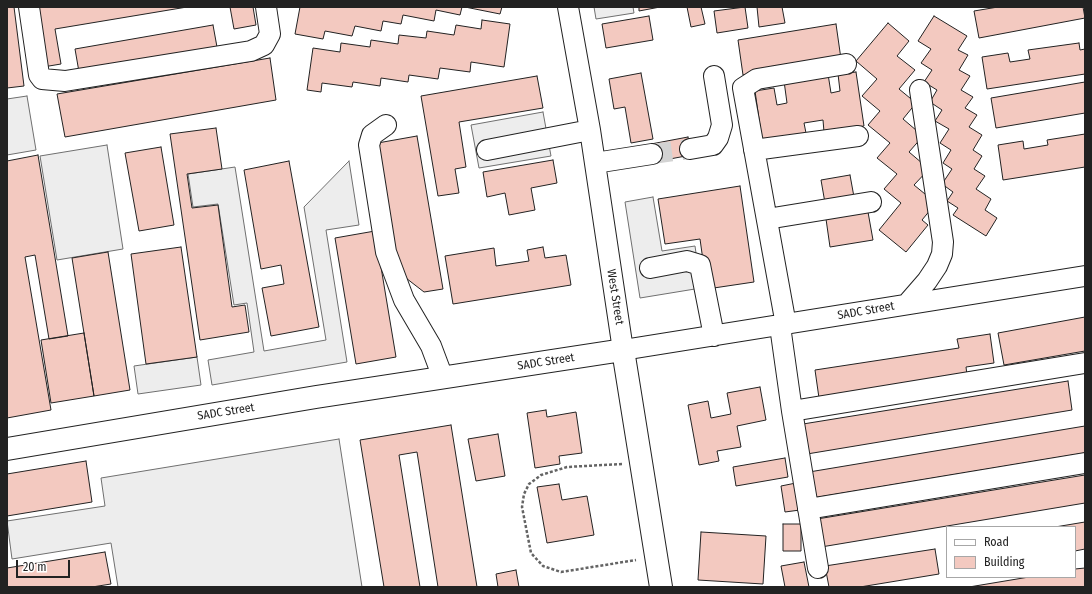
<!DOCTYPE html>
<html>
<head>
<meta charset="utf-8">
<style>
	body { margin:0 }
	#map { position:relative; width:1092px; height:594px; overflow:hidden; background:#fff; font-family:"Fira Sans Condensed",sans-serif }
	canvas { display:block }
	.frame { position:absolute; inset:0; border:8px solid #222; pointer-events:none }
	.legend { position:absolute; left:946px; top:526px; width:130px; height:52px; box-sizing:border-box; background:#fff; border:1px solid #a7a7a7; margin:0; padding:5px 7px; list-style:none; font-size:12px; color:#222 }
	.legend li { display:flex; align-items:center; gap:8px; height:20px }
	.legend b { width:20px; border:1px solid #a7a7a7 }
	.scale { position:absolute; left:16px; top:560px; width:54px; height:18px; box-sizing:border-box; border:2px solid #222; border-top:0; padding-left:5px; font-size:12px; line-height:14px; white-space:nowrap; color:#222; -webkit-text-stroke:3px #fff; paint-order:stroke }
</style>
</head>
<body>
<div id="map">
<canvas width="1092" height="594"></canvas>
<div class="frame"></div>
<ul class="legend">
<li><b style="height:5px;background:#fff"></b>Road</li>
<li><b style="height:11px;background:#f3c9c0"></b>Building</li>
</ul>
<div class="scale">20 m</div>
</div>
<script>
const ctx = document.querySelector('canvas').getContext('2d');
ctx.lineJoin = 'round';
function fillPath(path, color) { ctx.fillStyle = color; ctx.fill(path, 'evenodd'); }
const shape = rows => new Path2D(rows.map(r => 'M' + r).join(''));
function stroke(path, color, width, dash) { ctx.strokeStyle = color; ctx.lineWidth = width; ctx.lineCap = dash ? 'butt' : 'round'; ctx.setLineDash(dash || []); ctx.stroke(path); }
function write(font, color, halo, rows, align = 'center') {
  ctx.font = font + ' "Fira Sans Condensed",sans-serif'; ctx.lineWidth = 3; ctx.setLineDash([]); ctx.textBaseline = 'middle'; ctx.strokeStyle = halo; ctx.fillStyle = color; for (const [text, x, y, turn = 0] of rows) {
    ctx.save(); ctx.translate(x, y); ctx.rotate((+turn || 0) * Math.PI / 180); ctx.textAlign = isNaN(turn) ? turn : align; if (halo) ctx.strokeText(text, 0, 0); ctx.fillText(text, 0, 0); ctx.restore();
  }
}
const parking = shape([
	[594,7,633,7,634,13,596,19,594,7],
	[27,96,36,150,7,155,7,99,27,96],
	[543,112,551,156,479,168,471,125,543,112],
	[107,145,123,249,57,260,40,156,107,145],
	[349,161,359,225,326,230,347,362,212,385,208,360,254,352,247,303,234,305,218,204,193,207,188,174,235,167,264,351,326,340,304,207,349,161],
	[653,197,662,251,695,246,701,288,640,298,625,202,653,197],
	[197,357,201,385,138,394,134,366,197,357],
	[339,439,362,587,118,587,111,543,12,559,7,521,105,506,101,478,339,439]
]);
fillPath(parking, '#ededed');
stroke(parking, '#6f6f6f', 1);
const building = shape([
	[7,7,14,7,24,86,7,88,7,7],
	[32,7,187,7,55,29,61,64,43,67,32,7],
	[230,7,253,7,256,25,234,29,230,7],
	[300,7,462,7,460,15,436,10,434,21,403,15,401,24,383,21,381,31,355,26,352,36,325,31,323,39,295,34,300,7],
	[465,7,502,7,500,14,465,7],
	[639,7,660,7,639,11,639,7],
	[687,7,701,7,705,24,691,27,687,7],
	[745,7,748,28,717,33,714,11,745,7],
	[757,7,782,7,785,23,759,27,757,7],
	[998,7,1083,7,1085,18,979,38,974,11,998,7],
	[649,16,653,40,606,48,602,24,649,16],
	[934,16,967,36,958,50,968,55,959,70,970,76,961,90,973,97,965,108,977,115,969,127,982,135,973,150,982,156,974,169,985,176,976,189,991,199,985,210,997,218,986,236,953,215,958,208,947,201,953,192,942,184,952,169,943,163,951,150,940,143,949,129,935,121,942,110,930,102,937,90,924,82,932,70,921,63,931,49,918,41,934,16],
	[482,20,510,24,504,67,471,62,470,72,440,68,438,79,409,75,408,82,381,78,380,86,353,82,352,87,322,83,321,92,307,90,313,48,340,52,341,43,370,47,371,40,398,44,399,35,426,38,427,31,454,35,456,25,481,29,482,20],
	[888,23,909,41,897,56,915,70,899,89,916,103,903,119,923,136,909,152,929,169,914,185,936,203,922,220,928,225,906,252,879,230,901,203,884,189,897,174,877,158,890,143,868,125,880,111,862,96,877,79,856,61,888,23],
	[836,24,841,59,743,75,738,40,836,24],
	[213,25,217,47,79,72,75,49,213,25],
	[1079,43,1080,50,1085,49,1085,74,987,89,982,57,1008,53,1010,62,1030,59,1028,50,1079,43],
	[270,58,276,100,65,137,57,94,270,58],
	[856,72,864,126,824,132,823,120,804,123,806,133,762,140,755,91,774,88,777,105,787,103,784,81,828,74,831,93,840,91,838,74,856,72],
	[641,73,653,139,631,143,625,107,614,109,609,79,641,73],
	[537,76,543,108,459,122,466,167,455,169,459,193,438,196,421,96,537,76],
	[1085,82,1085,113,996,128,991,98,1085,82],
	[216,128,222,169,187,174,192,208,218,205,232,307,245,305,249,332,200,340,170,134,216,128],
	[1085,134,1085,167,1003,180,998,145,1023,141,1024,149,1048,145,1047,140,1085,134],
	[417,136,443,289,424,292,393,268,372,144,417,136],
	[688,137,691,155,654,162,651,144,688,137],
	[161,147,174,225,139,231,125,153,161,147],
	[38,155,68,336,49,339,35,255,25,257,51,410,7,418,7,161,38,155],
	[553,160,557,183,531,188,535,210,509,215,505,193,487,197,483,172,553,160],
	[289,161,319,327,271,336,262,288,284,284,281,265,261,269,244,170,289,161],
	[850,175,854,197,825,203,821,180,850,175],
	[740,186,754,282,707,289,700,239,665,244,658,199,740,186],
	[868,212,873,240,830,247,826,219,868,212],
	[375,231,396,357,356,364,335,238,375,231],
	[181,247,197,357,146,364,131,254,181,247],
	[543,247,545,258,566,255,571,285,453,304,445,256,494,248,496,266,529,261,527,250,543,247],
	[108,252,130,390,94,396,72,258,108,252],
	[1085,317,1085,351,1004,365,998,333,1085,317],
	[84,333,94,396,51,403,41,340,84,333],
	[990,334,994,363,966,367,967,375,819,398,815,370,959,348,957,339,990,334],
	[1068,381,1072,410,807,454,803,424,1068,381],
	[760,387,766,420,737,426,741,447,717,451,719,461,699,465,688,405,708,401,711,418,731,414,727,393,760,387],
	[546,410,547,417,576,412,582,453,559,456,560,464,535,468,527,413,546,410],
	[451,425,477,587,438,587,417,452,399,455,420,587,384,587,360,440,451,425],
	[1085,426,1085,453,813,498,809,472,1085,426],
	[498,434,505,476,476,481,468,439,498,434],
	[785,458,788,477,736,486,733,467,785,458],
	[86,461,92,502,7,516,7,474,86,461],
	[1085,475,1085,503,821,547,817,519,1085,475],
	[796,483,800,510,785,512,781,486,796,483],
	[559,484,562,500,587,496,594,535,547,543,537,487,559,484],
	[1085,522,1085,549,1075,551,1075,527,1055,527,1085,522],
	[783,524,801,524,801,551,783,551,783,524],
	[701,532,766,536,763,584,698,580,701,532],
	[935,549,939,574,860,587,829,587,825,566,935,549],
	[105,552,111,584,92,587,7,587,7,568,105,552],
	[804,562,809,587,785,587,781,566,804,562],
	[1085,568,1085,587,969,587,1029,577,1075,577,1075,569,1085,568],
	[516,570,519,587,498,587,496,574,516,570]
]);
fillPath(building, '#f3c9c0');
stroke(building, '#222', 1);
stroke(shape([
	[652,154,690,149]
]), '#d3d3d3', 20, [20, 10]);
const minor = shape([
	[29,7,39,75,42,79,65,81,251,51,264,45,270,34,266,7],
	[568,7,590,130,623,350,1085,276],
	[386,125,372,135,369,145,386,252,404,300,431,346,443,378],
	[690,149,713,145,718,138,722,125,714,76],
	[487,150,590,130],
	[754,150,858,136],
	[595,163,652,154],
	[767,219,871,202],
	[650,268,687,261,700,265,714,336],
	[907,304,927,281,937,266,942,254,943,242,920,90],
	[786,325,743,88,757,79,846,64],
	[780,326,792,411,818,568],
	[792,411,1085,363],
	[808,509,1085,463]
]);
const major = shape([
	[7,449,316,397,623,350,661,587]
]);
stroke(minor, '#222', 22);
stroke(major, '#222', 24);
stroke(shape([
	[622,464,567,467,541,475,529,484,524,494,522,507,531,553,543,566,561,572,636,560]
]), '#646464', 2.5, [3, 2]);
stroke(minor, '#fff', 20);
stroke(major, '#fff', 22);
write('12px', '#222', '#fff', [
	["West Street",615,297,81],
	["SADC Street",866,311,-10],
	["SADC Street",546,362,-9],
	["SADC Street",226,412,-9]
]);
</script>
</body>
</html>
